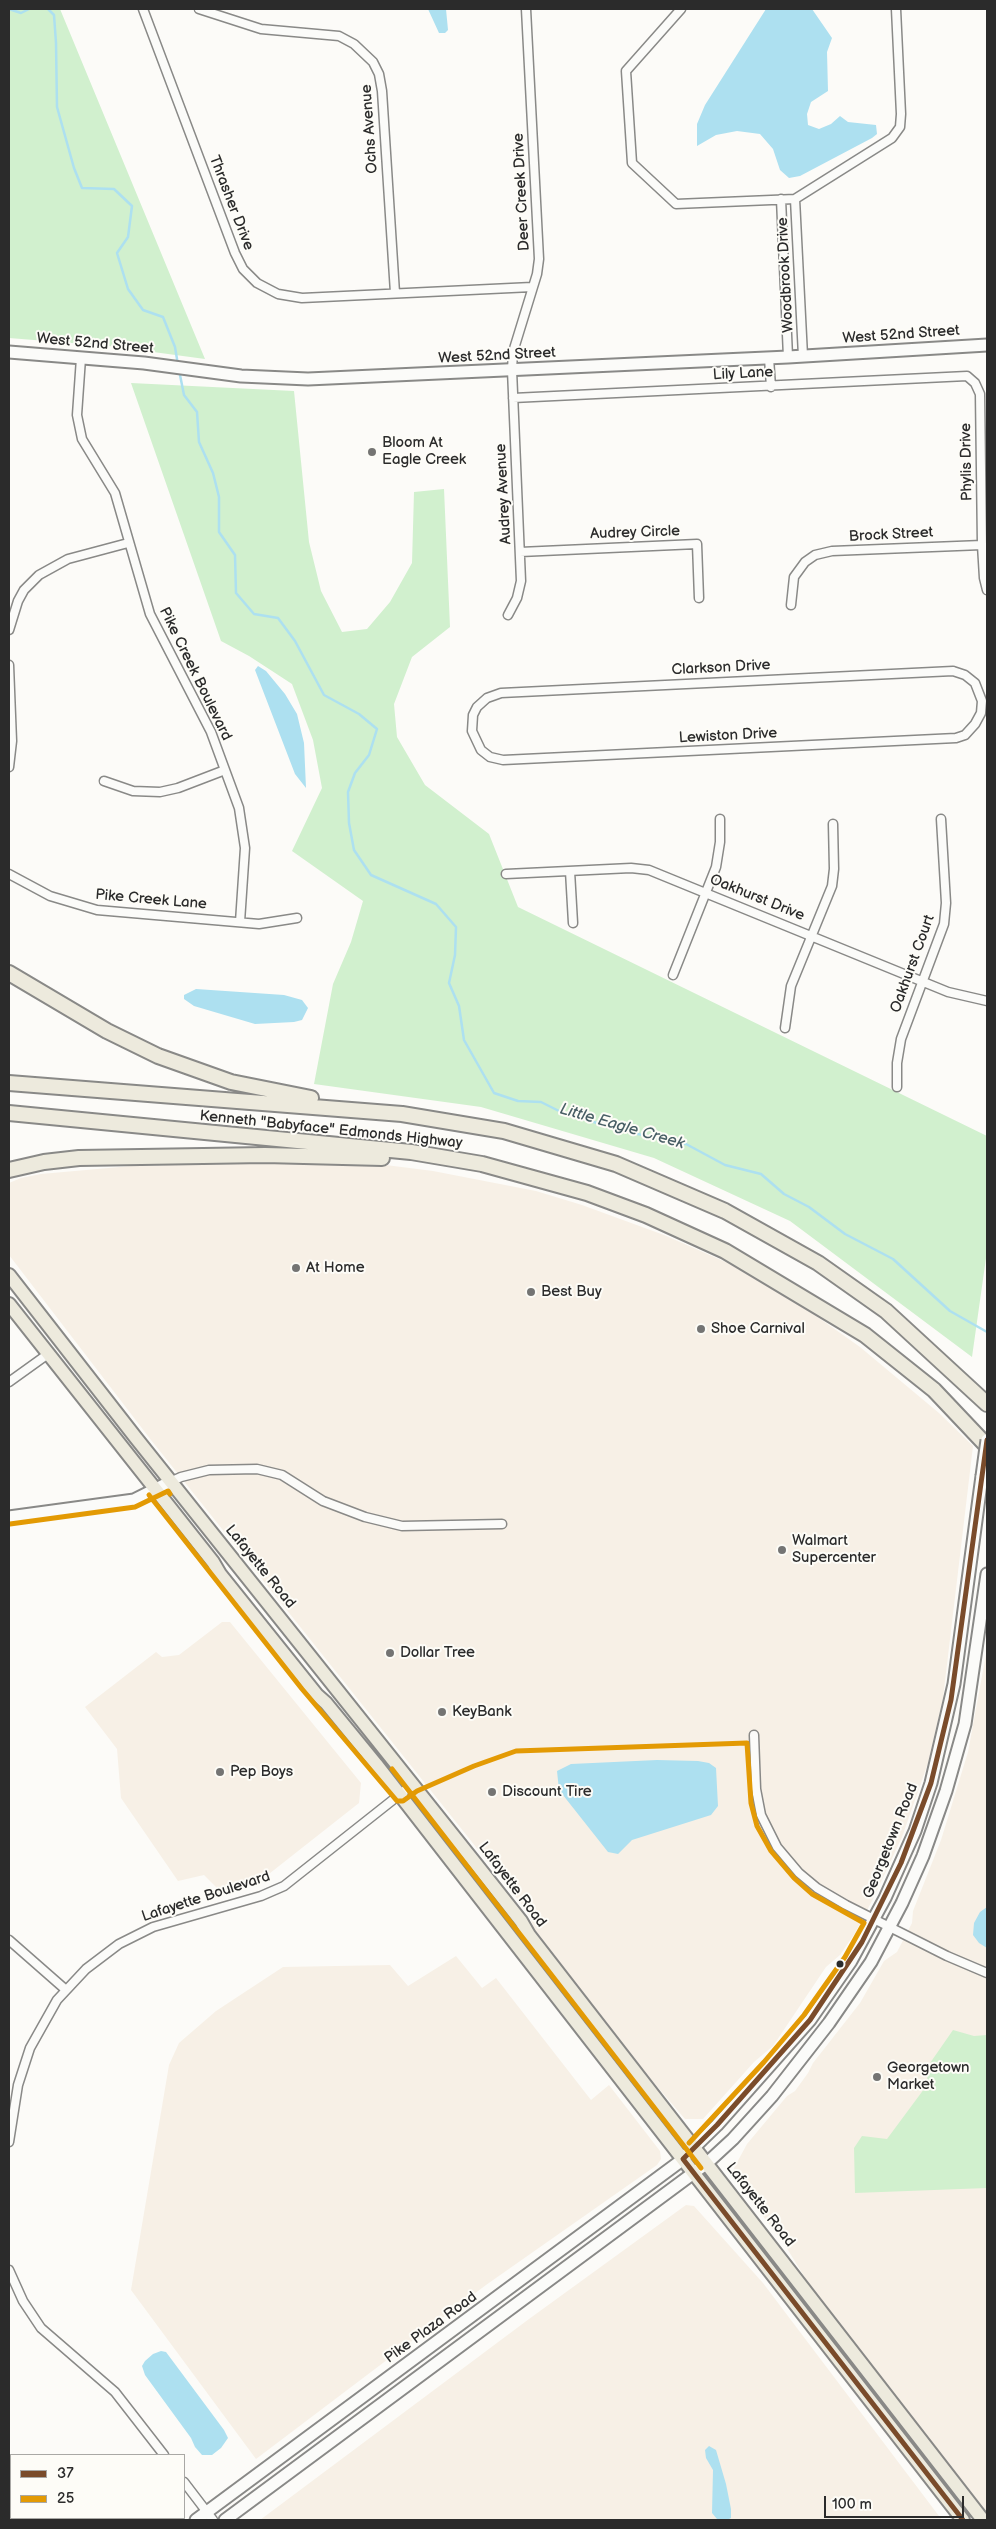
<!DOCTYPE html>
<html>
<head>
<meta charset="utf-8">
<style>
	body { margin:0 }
	#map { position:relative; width:996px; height:2529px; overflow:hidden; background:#fcfbf8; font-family:"Balsamiq Sans",sans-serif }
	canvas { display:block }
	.frame { position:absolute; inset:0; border:10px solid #2b2b2b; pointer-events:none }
	.legend { position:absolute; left:10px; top:2454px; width:175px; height:65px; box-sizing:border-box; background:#fdfcf7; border:1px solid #a9a8a5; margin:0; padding:6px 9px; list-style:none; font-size:15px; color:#2b2b2b }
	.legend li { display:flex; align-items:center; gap:10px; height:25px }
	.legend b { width:25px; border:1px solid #a9a8a5 }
	.scale { position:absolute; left:824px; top:2496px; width:140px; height:22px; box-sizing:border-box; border:2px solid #2b2b2b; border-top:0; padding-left:6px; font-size:15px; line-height:18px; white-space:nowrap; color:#2b2b2b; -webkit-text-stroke:4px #fdfcf7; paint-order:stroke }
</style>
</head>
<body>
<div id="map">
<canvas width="996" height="2529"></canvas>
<div class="frame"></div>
<ul class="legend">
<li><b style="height:6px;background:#7a4b2a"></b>37</li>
<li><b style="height:6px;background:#e39a04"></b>25</li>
</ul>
<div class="scale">100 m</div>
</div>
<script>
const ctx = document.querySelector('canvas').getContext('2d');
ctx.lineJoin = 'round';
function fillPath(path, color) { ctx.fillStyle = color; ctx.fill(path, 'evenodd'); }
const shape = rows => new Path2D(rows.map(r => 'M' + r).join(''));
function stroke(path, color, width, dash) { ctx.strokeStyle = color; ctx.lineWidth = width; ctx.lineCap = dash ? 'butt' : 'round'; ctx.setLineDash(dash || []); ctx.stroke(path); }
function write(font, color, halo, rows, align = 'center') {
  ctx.font = font + ' "Balsamiq Sans",sans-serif'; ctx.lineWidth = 4; ctx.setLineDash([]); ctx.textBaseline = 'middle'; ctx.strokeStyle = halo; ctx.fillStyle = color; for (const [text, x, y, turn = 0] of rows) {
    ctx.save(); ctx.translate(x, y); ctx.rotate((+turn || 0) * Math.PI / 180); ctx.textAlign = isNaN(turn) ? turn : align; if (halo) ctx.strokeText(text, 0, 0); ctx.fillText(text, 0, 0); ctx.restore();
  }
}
fillPath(shape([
	[322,1161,370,1163,433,1171,536,1191,582,1205,664,1235,728,1263,812,1313,860,1347,939,1413,973,1446,943,1698,928,1763,902,1837,873,1899,855,1933,840,1955,826,1967,773,2046,754,2062,703,2119,685,2119,630,2055,537,1935,527,1911,151,1440,9,1255,9,1183,21,1178,41,1174,131,1166],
	[222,1622,230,1622,361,1783,359,1803,260,1881,255,1875,230,1894,221,1892,204,1875,178,1881,121,1798,117,1749,85,1707,156,1652,162,1657,179,1655],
	[987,1649,987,2514,807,2281,783,2242,742,2189,737,2180,734,2168,747,2144,787,2096,795,2091,808,2073,813,2063,860,2003,884,1961,897,1952,912,1923,913,1911,941,1840,968,1752],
	[456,1956,482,1988,496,1978,591,2100,609,2085,660,2151,661,2159,657,2165,486,2285,256,2459,131,2290,169,2065,179,2043,216,2011,283,1967,390,1965,408,1986],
	[686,2205,694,2206,763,2283,942,2520,260,2520,529,2319]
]), '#f7f0e6');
fillPath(shape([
	[9,9,60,9,205,359,109,346,9,338],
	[131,383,294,391,309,542,321,591,342,632,367,629,390,602,412,563,414,492,444,489,450,627,412,657,394,704,397,737,425,785,489,834,518,907,987,1136,987,1251,972,1357,790,1221,654,1158,481,1107,314,1084,333,984,351,942,363,901,292,851,322,788,313,740,292,684,249,656,221,641],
	[953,2030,974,2036,987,2035,987,2188,855,2193,854,2148,862,2136,887,2139,927,2085,928,2066]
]), '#d1f0ce');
fillPath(shape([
	[428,9,446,9,448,30,445,33,439,33],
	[766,9,812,9,832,38,827,52,828,91,811,102,807,114,808,125,819,129,831,124,840,116,848,122,876,125,877,134,872,138,800,176,789,178,780,170,773,149,760,134,737,131,716,135,697,146,697,124,705,105],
	[258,666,266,671,285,694,297,714,304,743,306,788,295,774,255,670],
	[196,989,284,995,302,1000,308,1008,302,1020,294,1022,255,1024,194,1006,184,999,184,995],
	[657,1760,698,1761,709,1763,716,1768,718,1806,711,1815,632,1840,618,1854,608,1852,559,1790,557,1771,571,1764],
	[987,1907,987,1948,979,1943,973,1935,974,1923,980,1912],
	[161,2351,166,2352,224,2430,228,2438,221,2448,212,2455,202,2455,195,2447,191,2438,145,2375,142,2366,145,2361,153,2354],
	[709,2446,716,2450,726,2484,731,2509,731,2518,727,2520,717,2519,712,2513,713,2470,706,2458,705,2450]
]), '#ade0f0');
stroke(shape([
	[9,9,21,13,29,9],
	[48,9,54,15,56,43,57,107,74,168,82,188,114,189,132,206,128,237,117,253,128,289,143,310,163,317,175,347,178,365],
	[179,370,184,395,197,412,199,442,213,473,219,497,219,532,235,555,236,593,254,614,278,618,295,641,324,695,359,714,377,729,369,755,355,773,348,792,349,823,354,850,371,875,436,904,456,927,455,955,449,983,459,1006,464,1040,494,1093,518,1101,541,1102,565,1114,633,1133,686,1144,725,1165,761,1174,784,1194,809,1207,845,1234,893,1259,950,1311,987,1332]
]), '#ade0f0', 2.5);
const street = shape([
	[143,9,235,253,243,269,257,283,278,294,302,298,532,287],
	[199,9,261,29,339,36,354,44,373,62,379,74,382,91,395,293],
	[681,9,626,71,632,163,676,204,795,199,892,138,900,127,901,114,896,9],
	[781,199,788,357],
	[795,199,803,356],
	[81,358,77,415,82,439,115,493,150,614,211,732,239,808,245,848,240,922],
	[769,358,771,387],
	[513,398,967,376,975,383,980,394,982,545,984,578,987,590],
	[520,552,697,544,699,598],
	[791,605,794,577,805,562,815,555,832,551,982,545],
	[508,615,517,598,521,581,512,370,513,352,537,274,539,259,526,9],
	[9,630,18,601,24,590,39,575,68,559,128,543],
	[9,665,12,741,9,767],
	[953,671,965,675,975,683,982,701,981,713,975,724,965,735,956,738,503,760,490,757,481,750,472,731,473,715,477,707,487,698,501,693,953,671],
	[104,781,133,791,160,792,178,788,225,770],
	[570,871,573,923],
	[9,874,50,896,97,910,259,924,297,918],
	[506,874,631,868,649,870,948,992,987,1001],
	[673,975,716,867,720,842,720,819],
	[785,1028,791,986,832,886,834,869,833,824],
	[897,1087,897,1063,901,1039,944,924,946,903,941,819],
	[9,1382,48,1354],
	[170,1482,181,1477,209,1470,257,1469,282,1475,323,1501,365,1517,402,1526,502,1524],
	[754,1735,756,1789,761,1815,777,1847,799,1873,817,1888,846,1905,947,1956,987,1973],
	[9,1940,66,1990],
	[9,2142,18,2085,30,2048,57,2000,86,1969,119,1944,153,1927,261,1896,284,1886,413,1784],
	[9,2270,23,2301,41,2328,115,2392,164,2455],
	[184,2482,213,2520]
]);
const secondary = shape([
	[9,352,144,363,241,376,308,379,788,357,987,345],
	[9,1517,134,1500,170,1482],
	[196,2520,678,2163,717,2125,810,2020,851,1961,885,1898,915,1831,931,1783,954,1684,982,1476],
	[225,2520,707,2163,733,2139,772,2096,829,2023,871,1962,902,1903,923,1856,946,1791,965,1724,987,1574]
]);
const primary = shape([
	[9,1275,136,1438,476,1864,521,1921,529,1935,983,2520],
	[9,1304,213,1562,220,1574,317,1695,326,1703,376,1764,963,2520]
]);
const highway = shape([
	[9,973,107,1031,158,1056,231,1082,311,1098],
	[9,1083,402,1114,504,1131,616,1164,725,1211,818,1263,886,1311,987,1404],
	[9,1113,411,1152,482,1164,587,1193,646,1215,725,1251,865,1335,934,1390,987,1446],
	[9,1170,44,1162,79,1158,265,1155,382,1158]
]);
stroke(street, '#898987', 11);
stroke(secondary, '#898987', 15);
stroke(primary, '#898987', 16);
stroke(highway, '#898987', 18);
stroke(street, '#fbfbf9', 8);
stroke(secondary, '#fbfbf9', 11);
stroke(primary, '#edeadd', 12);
stroke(highway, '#edeadd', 14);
const secondaryBridge = shape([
	[982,1476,987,1440]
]);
stroke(secondaryBridge, '#898987', 15, []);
stroke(secondaryBridge, '#fbfbf9', 11);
stroke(shape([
	[963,2520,683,2159,717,2125,810,2020,862,1942,901,1863,931,1783,951,1700,987,1440]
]), '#7a4b2a', 5);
stroke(shape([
	[149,1495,302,1689,397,1801,403,1801,417,1791,474,1766,516,1751,747,1743,751,1803,757,1826,771,1851,794,1878,812,1894,864,1923,845,1957,804,2015,764,2062,689,2143],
	[10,1524,135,1507,168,1491,170,1494],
	[392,1769,701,2168]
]), '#e39a04', 5);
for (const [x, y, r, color] of [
	[372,452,5,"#747473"],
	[296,1268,5,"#747473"],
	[531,1292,5,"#747473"],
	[701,1329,5,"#747473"],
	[782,1550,5,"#747473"],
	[390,1653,5,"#747473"],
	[442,1712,5,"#747473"],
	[220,1772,5,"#747473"],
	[492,1792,5,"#747473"],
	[840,1964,4.5,"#2b2b2b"],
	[877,2077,5,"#747473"]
]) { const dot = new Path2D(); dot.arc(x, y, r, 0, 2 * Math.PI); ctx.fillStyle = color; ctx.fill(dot); stroke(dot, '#fdfcf7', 2); }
write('15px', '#2b2b2b', '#fdfcf7', [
	["Ochs Avenue",370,129,-94],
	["Deer Creek Drive",522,192,-93],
	["Thrasher Drive",231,203,69],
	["Woodbrook Drive",786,275,-93],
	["West 52nd Street",901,335,-4],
	["West 52nd Street",95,344,5],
	["West 52nd Street",497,356,-3],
	["Lily Lane",743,374,-3],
	["Phylis Drive",967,462,-91],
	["Audrey Avenue",504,494,-93],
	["Audrey Circle",635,533,-2],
	["Brock Street",891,535,-3],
	["Clarkson Drive",721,668,-3],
	["Pike Creek Boulevard",195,674,64],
	["Lewiston Drive",728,736,-3],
	["Oakhurst Drive",757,898,22],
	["Pike Creek Lane",151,900,5],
	["Oakhurst Court",913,964,-70],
	["Kenneth \"Babyface\" Edmonds Highway",331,1130,6],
	["Lafayette Road",260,1567,51],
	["Georgetown Road",891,1841,-68],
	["Lafayette Road",512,1885,53],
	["Lafayette Boulevard",206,1897,-18],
	["Lafayette Road",760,2205,52],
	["Pike Plaza Road",431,2328,-36]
]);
write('15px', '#2b2b2b', '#fdfcf7', [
	["Bloom At",382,443],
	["Eagle Creek",382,460],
	["At Home",306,1268],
	["Best Buy",541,1292],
	["Shoe Carnival",711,1329],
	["Walmart",792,1541],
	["Supercenter",792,1558],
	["Dollar Tree",400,1653],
	["KeyBank",452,1712],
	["Pep Boys",230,1772],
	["Discount Tire",502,1792],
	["Georgetown",887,2068],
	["Market",887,2085]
], 'left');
write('italic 16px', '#485e65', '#fdfcf7', [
	["Little Eagle Creek",622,1127,16]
]);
</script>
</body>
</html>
